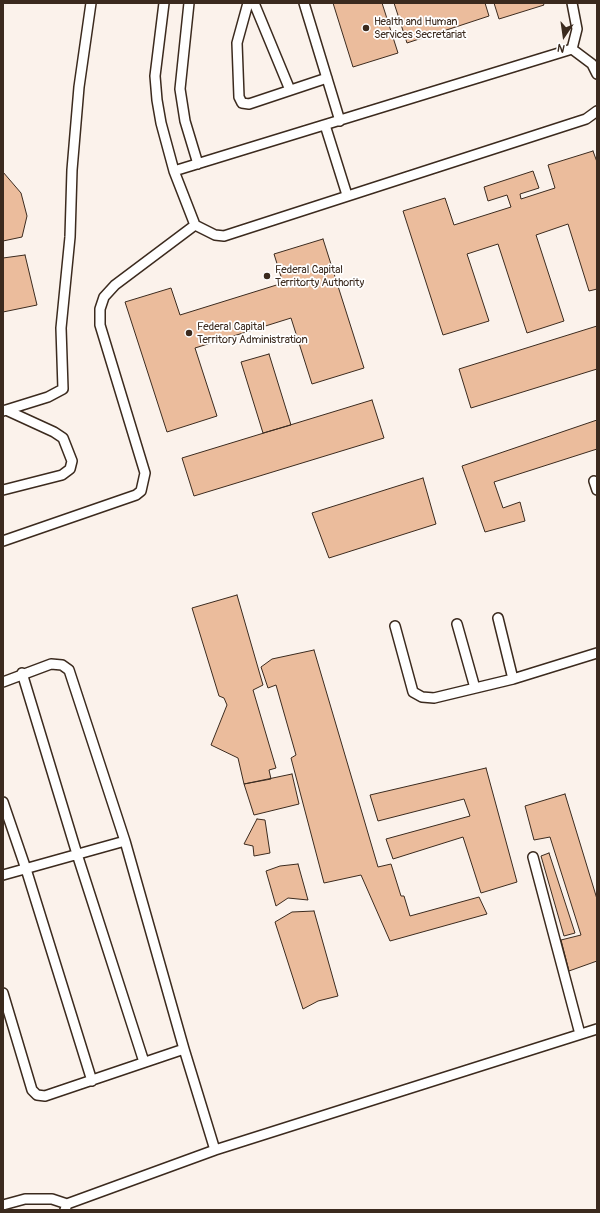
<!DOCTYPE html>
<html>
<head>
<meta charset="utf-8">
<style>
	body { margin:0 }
	#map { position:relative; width:600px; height:1213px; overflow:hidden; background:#fbf2eb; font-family:Pangolin,sans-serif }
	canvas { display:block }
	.frame { position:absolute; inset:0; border:4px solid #3b2a1e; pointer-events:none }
	.north { position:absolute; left:544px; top:16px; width:40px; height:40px; -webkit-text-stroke:3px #fff; paint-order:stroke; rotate:193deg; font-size:11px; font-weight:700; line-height:16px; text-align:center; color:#3b2a1e }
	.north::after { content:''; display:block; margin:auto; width:14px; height:18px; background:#3b2a1e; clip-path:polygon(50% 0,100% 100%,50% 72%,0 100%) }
</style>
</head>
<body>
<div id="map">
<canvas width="600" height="1213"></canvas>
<div class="frame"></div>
<div class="north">N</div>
</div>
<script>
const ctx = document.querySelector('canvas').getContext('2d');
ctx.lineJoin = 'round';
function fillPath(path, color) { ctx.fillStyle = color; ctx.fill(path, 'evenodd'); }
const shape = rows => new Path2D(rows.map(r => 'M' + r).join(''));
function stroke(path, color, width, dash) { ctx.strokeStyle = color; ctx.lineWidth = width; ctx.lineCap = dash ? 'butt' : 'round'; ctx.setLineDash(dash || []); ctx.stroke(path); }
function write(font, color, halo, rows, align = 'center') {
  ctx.font = font + ' Pangolin,sans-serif'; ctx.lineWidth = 3.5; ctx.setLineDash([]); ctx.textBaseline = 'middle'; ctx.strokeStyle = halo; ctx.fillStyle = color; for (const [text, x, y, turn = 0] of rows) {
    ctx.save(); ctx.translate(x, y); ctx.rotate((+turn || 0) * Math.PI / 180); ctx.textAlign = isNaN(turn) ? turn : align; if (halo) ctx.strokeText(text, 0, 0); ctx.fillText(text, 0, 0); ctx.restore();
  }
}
const building = shape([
	[333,3,382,3,398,53,353,67,333,3],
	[394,3,485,3,489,16,407,43,394,3],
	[494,3,543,3,544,5,499,19,494,3],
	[593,151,597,162,597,289,589,291,568,224,536,235,564,321,527,333,498,244,467,254,489,321,443,335,403,211,445,198,454,225,511,207,507,195,488,201,484,187,533,171,539,188,520,194,521,199,555,188,548,165,593,151],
	[3,172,21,193,27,216,22,237,3,241,3,172],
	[323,239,364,368,312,384,291,318,195,348,217,416,167,432,125,302,171,288,180,315,283,283,274,254,323,239],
	[25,255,37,305,3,312,3,258,25,255],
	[597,326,597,369,471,408,459,369,597,326],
	[269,354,291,425,263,433,241,362,269,354],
	[372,400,384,438,194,496,182,458,372,400],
	[597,420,597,449,494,482,503,508,520,502,525,521,485,532,462,466,597,420],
	[423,478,436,524,329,558,312,513,423,478],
	[237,595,263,685,253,690,276,768,269,770,271,779,244,784,238,758,211,745,227,705,224,698,219,696,192,608,237,595],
	[314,650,378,867,391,864,401,896,404,896,410,916,479,897,487,914,390,941,361,875,324,883,291,758,296,755,276,685,268,688,261,667,272,659,314,650],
	[486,768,517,882,481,893,463,837,393,859,386,839,470,816,464,799,378,821,370,795,486,768],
	[292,774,299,804,254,815,244,784,292,774],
	[565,794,597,899,597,961,569,971,561,940,581,935,550,837,534,840,525,806,565,794],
	[257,819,265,820,270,853,254,856,253,846,244,844,257,819],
	[549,853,575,933,564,936,541,856,549,853],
	[298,864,308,900,288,898,276,906,266,871,280,866,298,864],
	[314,911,338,996,318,1001,303,1009,275,922,292,912,314,911]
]);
fillPath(building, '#ebbc9c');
stroke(building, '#3b2a1e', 1);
const service = shape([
	[164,3,155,76,157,100,161,123,174,171,195,225,215,235,224,236,586,119,597,111],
	[189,3,180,89,185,121,198,164],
	[248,3,237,43,239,97,242,103,249,104,327,78],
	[254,3,290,90],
	[304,3,340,121],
	[572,49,577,29,572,3],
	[325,125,347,195],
	[174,171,572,49,592,64,597,74],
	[3,411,48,397,63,389,61,328,70,237,72,170,79,87,91,3],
	[594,481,597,490],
	[3,490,62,475,70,469,72,461,63,438,54,432,6,410],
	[3,541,136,495,141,491,145,473,100,325,100,309,104,297,115,285,195,225],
	[498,618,513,679],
	[457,624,475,688],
	[395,626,413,692,422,697,434,698,513,679,597,653],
	[22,673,77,854,144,1062],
	[3,682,51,664,62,665,69,670,125,841,184,1049,215,1150],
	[3,802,26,869,92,1081],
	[533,857,580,1034],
	[3,875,125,841],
	[3,993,32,1090,37,1095,45,1096,184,1049],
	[3,1205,25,1199,52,1199,67,1204],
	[65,1210,67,1204,215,1150,597,1029]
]);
stroke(service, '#3b2a1e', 12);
stroke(service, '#fff', 9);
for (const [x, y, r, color] of [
	[366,28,4,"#3b2a1e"],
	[267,276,4,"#3b2a1e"],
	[189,333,4,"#3b2a1e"]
]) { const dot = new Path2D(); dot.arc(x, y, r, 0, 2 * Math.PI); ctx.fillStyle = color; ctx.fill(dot); stroke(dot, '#fff', 1.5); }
write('11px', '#3b2a1e', '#fff', [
	["Health and Human",374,22],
	["Services Secretariat",374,35],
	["Federal Capital",275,270],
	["Territorty Authority",275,283],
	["Federal Capital",197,327],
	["Territory Administration",197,340]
], 'left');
</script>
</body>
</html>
